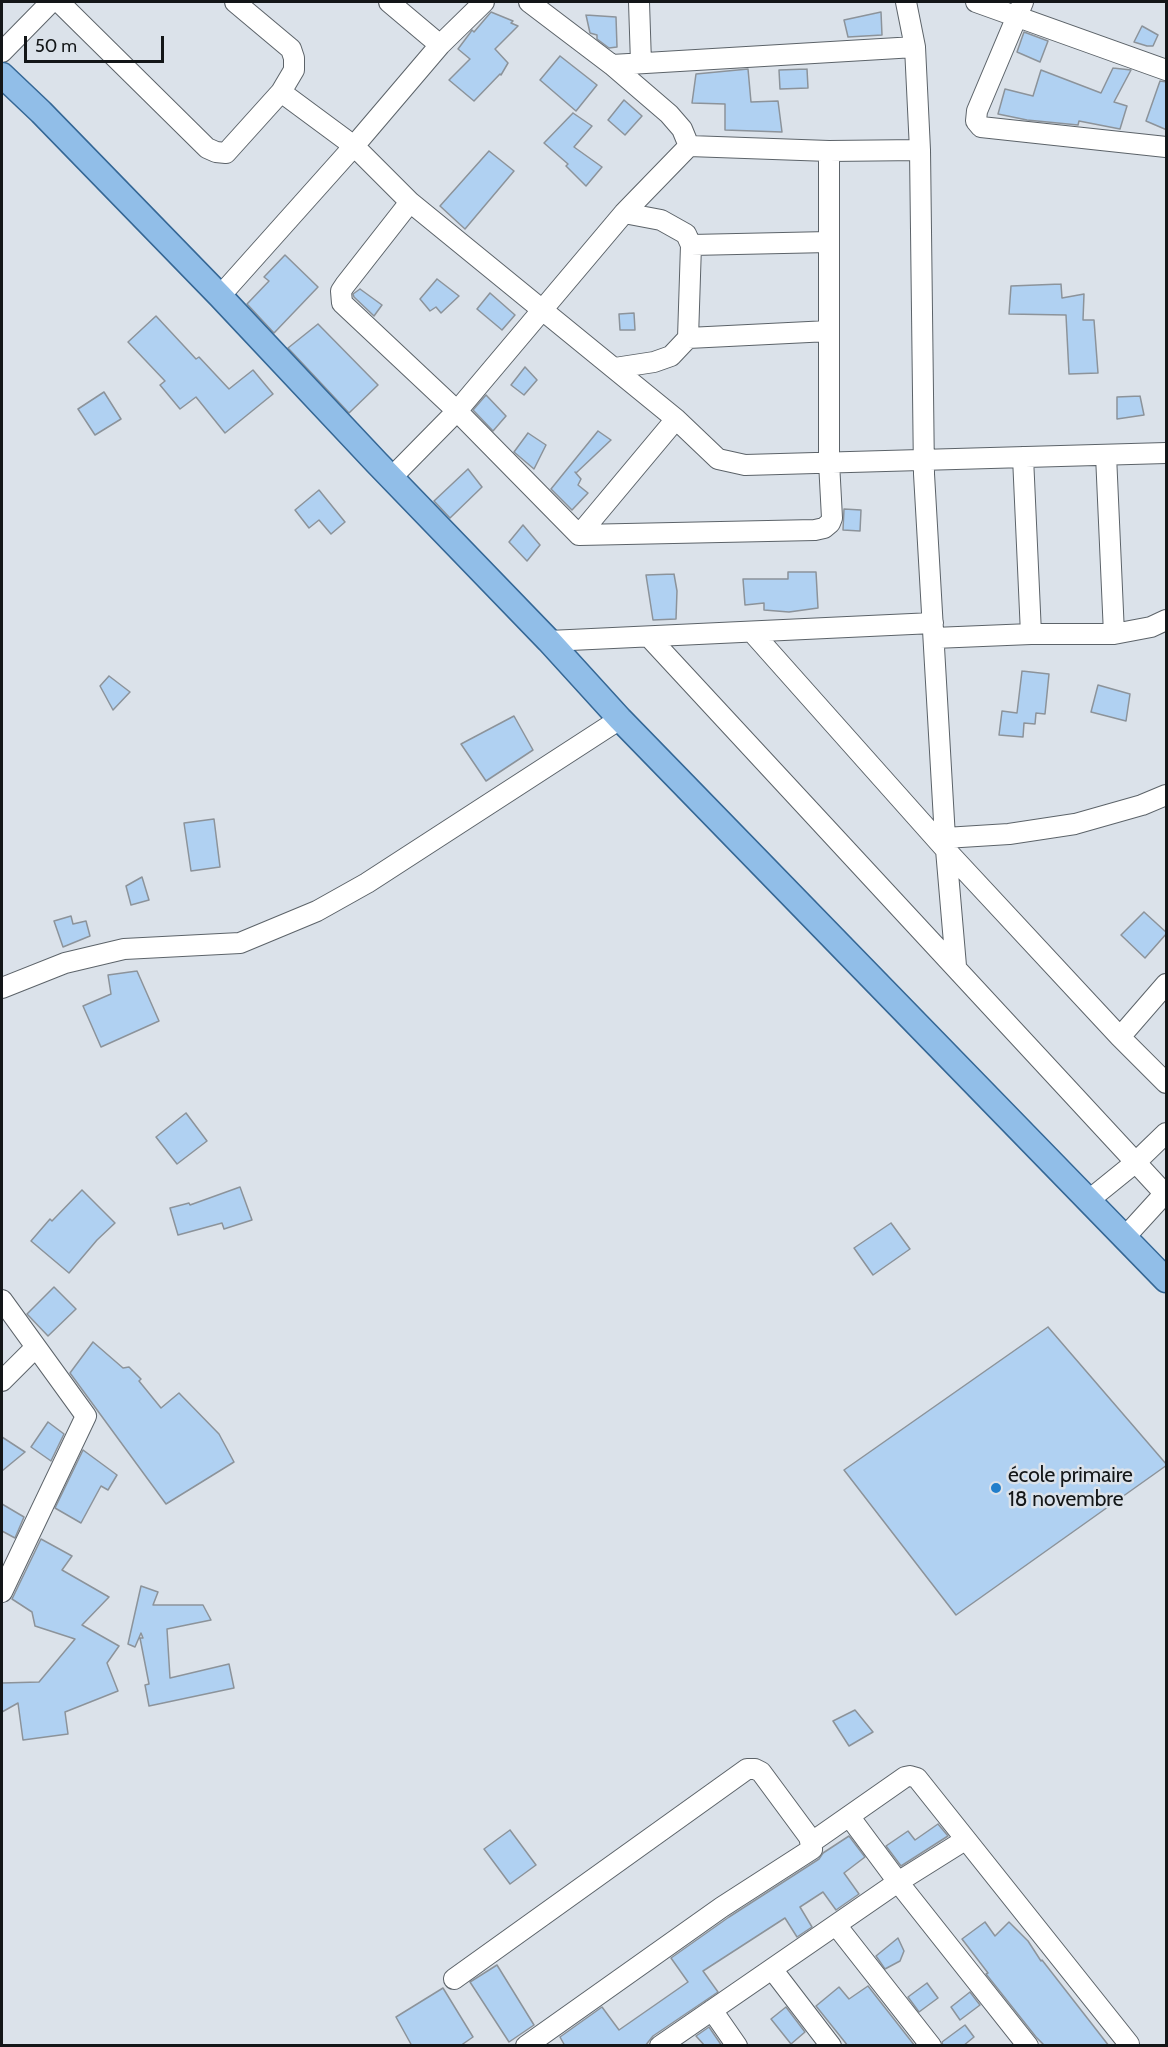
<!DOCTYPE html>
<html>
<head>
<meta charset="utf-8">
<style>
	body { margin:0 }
	#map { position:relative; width:1168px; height:2047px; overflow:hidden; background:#dbe2ea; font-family:Cabin,sans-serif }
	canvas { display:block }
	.frame { position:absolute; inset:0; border:3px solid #131618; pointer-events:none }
	.scale { position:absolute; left:24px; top:36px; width:140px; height:27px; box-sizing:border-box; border:3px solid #131618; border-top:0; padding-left:8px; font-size:18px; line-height:21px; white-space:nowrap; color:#131618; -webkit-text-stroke:4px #dbe2ea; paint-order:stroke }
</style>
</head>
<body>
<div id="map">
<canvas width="1168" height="2047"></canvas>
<div class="frame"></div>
<div class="scale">50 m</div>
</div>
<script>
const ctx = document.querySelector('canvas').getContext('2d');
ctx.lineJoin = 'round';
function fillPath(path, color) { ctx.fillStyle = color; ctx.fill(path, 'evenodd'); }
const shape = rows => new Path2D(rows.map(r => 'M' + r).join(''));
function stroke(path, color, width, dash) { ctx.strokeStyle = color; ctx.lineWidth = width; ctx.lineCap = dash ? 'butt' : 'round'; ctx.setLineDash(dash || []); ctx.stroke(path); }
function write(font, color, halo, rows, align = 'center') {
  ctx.font = font + ' Cabin,sans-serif'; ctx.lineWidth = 5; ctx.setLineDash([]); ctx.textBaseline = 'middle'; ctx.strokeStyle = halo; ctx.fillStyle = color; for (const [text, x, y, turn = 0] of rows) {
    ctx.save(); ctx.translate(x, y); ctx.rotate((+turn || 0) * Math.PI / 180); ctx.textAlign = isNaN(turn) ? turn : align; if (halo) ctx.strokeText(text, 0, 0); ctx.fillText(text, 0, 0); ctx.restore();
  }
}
const building = shape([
	[491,12,513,21,511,23,518,26,495,49,508,63,501,75,500,74,474,101,449,80,470,59,458,49,470,33,472,30,474,32,491,12],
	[881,12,882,35,848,37,844,20,881,12],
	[586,15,616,17,617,47,609,48,597,39,597,35,590,33,586,15],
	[1142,26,1158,35,1153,46,1147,46,1134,42,1142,26],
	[1024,32,1048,41,1040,62,1017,52,1024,32],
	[560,56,597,85,576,111,540,80,560,56],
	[1113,68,1131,70,1114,102,1127,106,1120,129,1079,121,1078,125,1027,120,998,114,1005,89,1033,96,1041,70,1101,93,1113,68],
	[748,69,751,102,778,101,782,132,725,130,725,104,692,103,696,74,748,69],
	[807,69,808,88,780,89,779,70,807,69],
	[1160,81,1167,82,1167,130,1146,121,1160,81],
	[624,100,642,116,625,135,608,120,624,100],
	[573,113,592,126,574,147,602,167,586,186,566,166,568,164,544,143,573,113],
	[489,151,514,171,465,229,440,206,489,151],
	[285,255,318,287,274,333,247,304,269,281,264,277,285,255],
	[437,279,459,296,441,313,436,307,430,311,420,299,437,279],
	[1061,284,1062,298,1084,294,1083,320,1094,320,1098,373,1069,374,1066,315,1009,314,1011,286,1061,284],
	[360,289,382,305,374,316,354,297,353,294,360,289],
	[490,293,515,315,502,330,477,309,490,293],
	[634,313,635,330,620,330,619,314,634,313],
	[156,316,196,359,199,357,229,389,253,370,273,394,225,433,196,397,180,409,160,385,165,381,128,342,156,316],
	[318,324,378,385,349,413,288,348,318,324],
	[525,367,537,380,524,395,511,385,525,367],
	[104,392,121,419,95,435,78,409,104,392],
	[486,395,506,416,493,431,473,410,486,395],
	[1140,396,1144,415,1117,419,1117,397,1140,396],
	[598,431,611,440,576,473,575,472,581,479,578,485,588,493,572,510,551,489,598,431],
	[528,433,546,445,534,469,514,452,528,433],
	[468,469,482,487,450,518,434,501,468,469],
	[319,490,345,522,331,534,319,520,309,528,295,510,319,490],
	[844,509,861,510,860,531,843,530,844,509],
	[523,525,540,545,527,561,509,542,523,525],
	[788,572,816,572,818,608,789,612,764,610,764,603,745,605,743,579,788,579,788,572],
	[674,574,677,591,676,619,653,620,646,575,674,574],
	[1022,671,1049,674,1045,714,1036,713,1035,724,1024,723,1023,737,999,735,1002,711,1017,713,1022,671],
	[109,676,130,692,113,710,100,686,109,676],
	[1098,685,1130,694,1126,721,1091,712,1098,685],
	[514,716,533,750,486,781,461,744,514,716],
	[214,819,220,867,191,871,184,823,214,819],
	[142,877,149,900,131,905,126,886,142,877],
	[1144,912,1167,933,1145,958,1121,935,1144,912],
	[71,916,73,924,86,921,90,936,63,947,54,921,71,916],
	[137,971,159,1021,101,1047,83,1006,111,994,108,975,137,971],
	[186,1113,207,1141,177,1164,156,1137,186,1113],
	[240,1187,252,1220,224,1229,222,1223,178,1235,170,1208,189,1203,190,1205,240,1187],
	[82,1190,115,1223,97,1240,69,1273,31,1241,50,1219,52,1221,82,1190],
	[891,1223,910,1249,873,1275,854,1248,891,1223],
	[54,1287,76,1309,48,1336,27,1314,54,1287],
	[1048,1327,1167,1465,956,1615,844,1470,1048,1327],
	[93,1342,123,1368,129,1367,141,1379,139,1381,161,1408,179,1393,219,1434,234,1462,166,1504,70,1373,93,1342],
	[48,1422,64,1434,51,1461,31,1447,48,1422],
	[2,1437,25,1452,2,1471,2,1437],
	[83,1450,117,1475,108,1490,101,1486,81,1523,55,1508,83,1450],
	[2,1504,24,1517,15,1538,2,1531,2,1504],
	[41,1539,72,1556,62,1570,109,1597,82,1625,119,1646,107,1663,118,1691,65,1712,68,1734,23,1740,18,1703,2,1712,2,1683,39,1682,75,1639,35,1626,32,1612,12,1599,41,1539],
	[141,1586,158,1592,153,1605,203,1605,211,1620,167,1629,170,1678,229,1664,234,1688,149,1706,145,1685,149,1684,140,1638,143,1638,141,1633,135,1647,128,1644,141,1586],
	[855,1710,873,1732,849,1746,833,1721,855,1710],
	[938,1824,948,1836,901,1866,886,1846,908,1831,915,1840,938,1824],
	[510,1830,536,1865,510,1884,484,1849,510,1830],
	[849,1836,865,1857,844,1873,859,1894,836,1910,823,1892,800,1907,812,1927,797,1937,785,1918,703,1971,718,1992,653,2036,645,2046,565,2046,560,2037,602,2007,619,2030,688,1982,671,1958,729,1917,819,1859,823,1853,849,1836],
	[985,1922,995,1936,1009,1922,1028,1941,1041,1961,1042,1960,1109,2046,1045,2046,1036,2037,986,1974,988,1973,962,1939,985,1922],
	[898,1938,904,1951,900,1961,885,1969,876,1956,898,1938],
	[497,1965,534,2025,509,2042,470,1982,497,1965],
	[927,1983,938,1998,919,2012,908,1997,927,1983],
	[868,1986,915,2046,848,2046,816,2006,839,1987,849,1999,868,1986],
	[443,1988,473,2037,460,2046,412,2046,396,2017,443,1988],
	[970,1992,980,2005,960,2020,951,2007,970,1992],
	[786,2007,805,2032,791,2044,771,2019,786,2007],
	[965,2025,974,2037,963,2046,943,2046,942,2042,965,2025],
	[709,2027,722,2046,705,2046,696,2036,709,2027]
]);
fillPath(building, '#b0d1f2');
stroke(building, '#8c939a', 1.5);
const minor = shape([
	[59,2,207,148,216,152,226,153,281,92,294,70,294,58,291,49,235,2],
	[389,2,440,45],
	[529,2,612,65,669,114,682,129,689,146],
	[639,2,641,63],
	[906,2,915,47,920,150,924,474,945,838,956,966],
	[976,2,1166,70],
	[1023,2,977,111,976,121,981,127,1166,147],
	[2,52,51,2],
	[612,65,915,47],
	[281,92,354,146,410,202,676,419,718,459,745,465,1166,453],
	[410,202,345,285,341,291,342,303,457,411,579,535,815,530,824,528,830,523,832,518,829,462,829,151],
	[691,245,829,242],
	[220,296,354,146,440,45,484,2],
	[688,338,829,331],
	[615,368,654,362,671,356,688,338,691,245,686,234,661,220,624,213],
	[1106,455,1114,634],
	[1023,457,1031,634],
	[392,477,457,411,624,213,689,146,829,151,920,150],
	[579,535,676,419],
	[752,632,947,851,1120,1037,1166,1083],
	[649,637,1165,1194],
	[934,638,1031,634,1114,634,1151,627,1166,620],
	[549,641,933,623],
	[945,838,1009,834,1075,824,1142,805,1166,795],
	[2,988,65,963,124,949,240,943,317,911,367,883,620,719],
	[1120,1037,1166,984],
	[1089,1200,1136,1162,1166,1133],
	[1125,1237,1166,1192],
	[2,1300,86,1416,2,1592],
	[2,1381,35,1348],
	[849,1816,898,1882,1028,2046],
	[812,1842,905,1777,910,1776,917,1778,1129,2044],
	[836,1925,931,2046],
	[772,1969,831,2046],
	[454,1979,747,1769,755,1769,761,1772,809,1837,812,1849,722,1907,526,2046],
	[712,2010,737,2046],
	[660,2046,898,1882,965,1840]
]);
const major = shape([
	[2,75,41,112,220,296,377,463,549,641,620,719,1166,1280]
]);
stroke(minor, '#5c6369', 22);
stroke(major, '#356795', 27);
stroke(minor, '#fff', 20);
stroke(major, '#91bee8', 24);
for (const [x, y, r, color] of [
	[996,1488,6,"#217ecb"]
]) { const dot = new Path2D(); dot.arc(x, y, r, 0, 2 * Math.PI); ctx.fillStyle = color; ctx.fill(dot); stroke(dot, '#dbe2ea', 2); }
write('21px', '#131618', '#dbe2ea', [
	["école primaire",1008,1476],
	["18 novembre",1008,1500]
], 'left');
</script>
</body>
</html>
